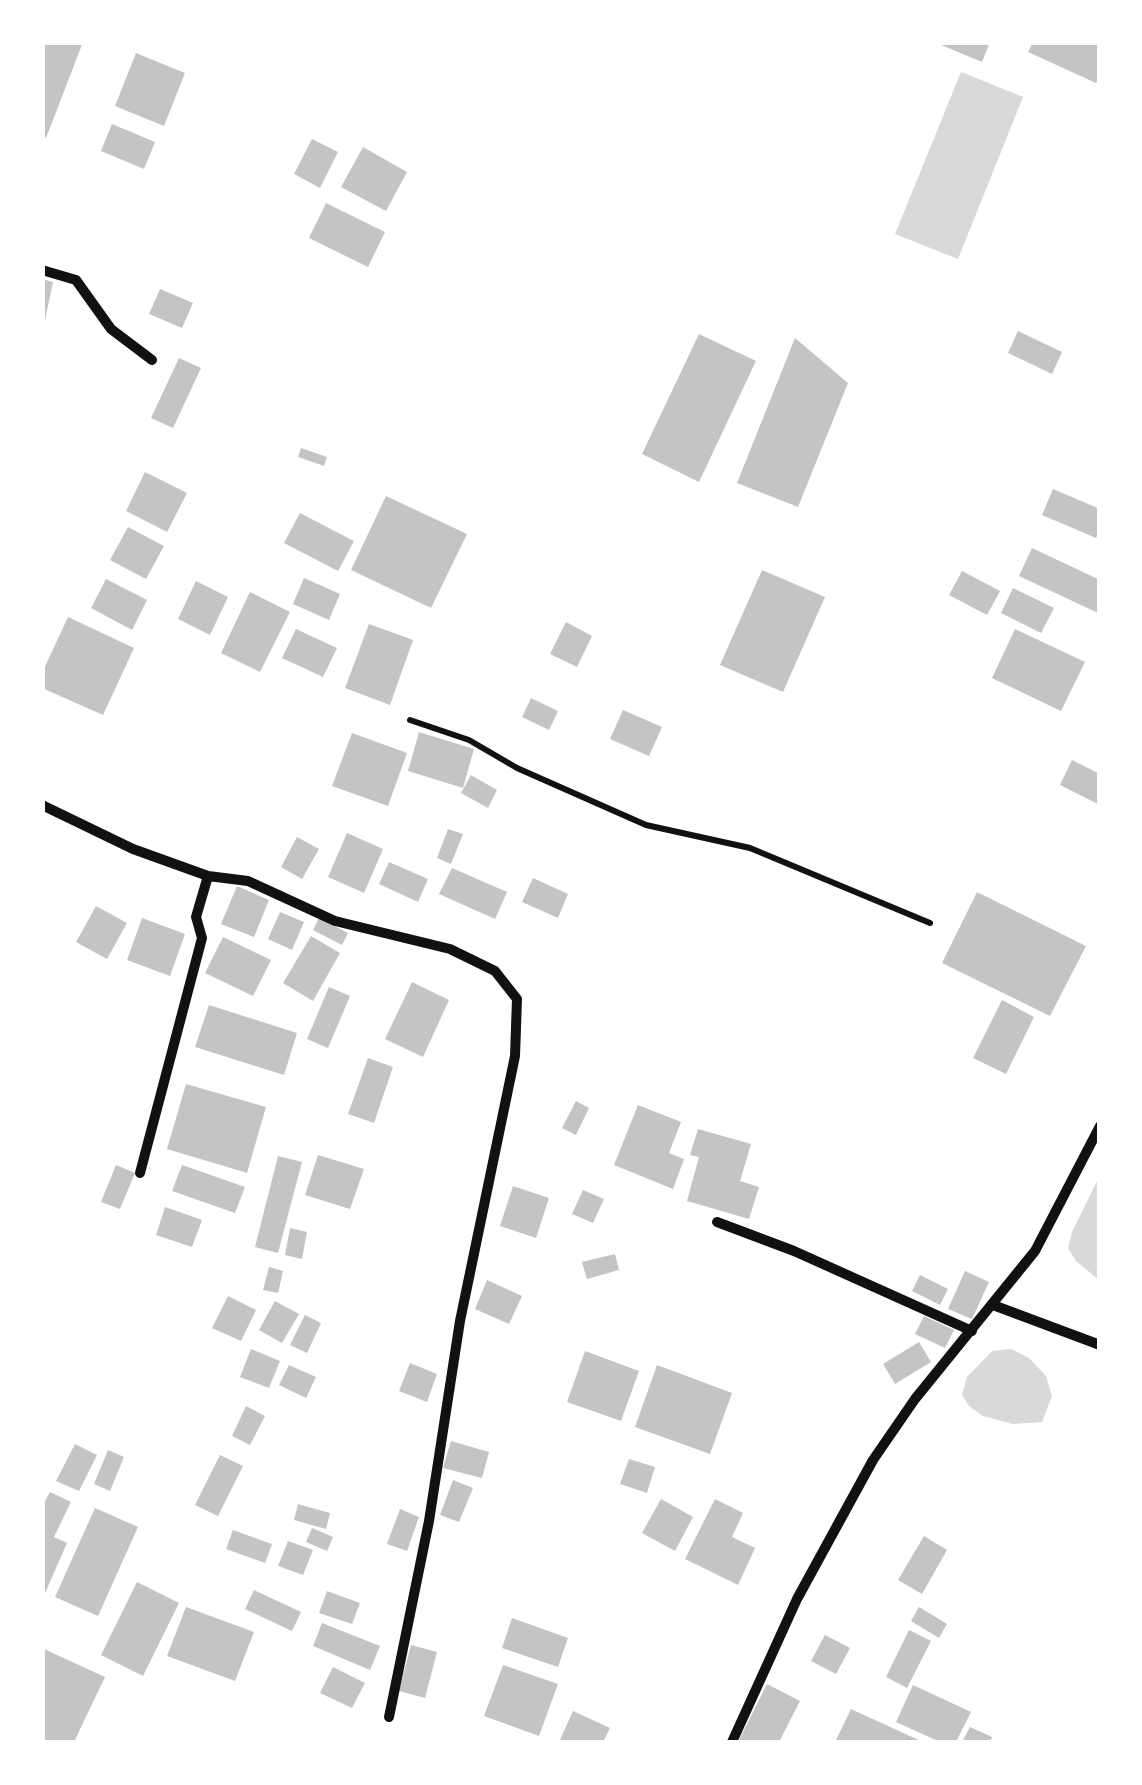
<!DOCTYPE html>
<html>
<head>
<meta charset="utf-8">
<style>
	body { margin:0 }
	#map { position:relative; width:1142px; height:1785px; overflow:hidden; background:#fff; font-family:Mulish,sans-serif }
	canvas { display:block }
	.frame { position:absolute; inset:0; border:45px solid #fff; pointer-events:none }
</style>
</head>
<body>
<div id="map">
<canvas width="1142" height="1785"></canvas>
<div class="frame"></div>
</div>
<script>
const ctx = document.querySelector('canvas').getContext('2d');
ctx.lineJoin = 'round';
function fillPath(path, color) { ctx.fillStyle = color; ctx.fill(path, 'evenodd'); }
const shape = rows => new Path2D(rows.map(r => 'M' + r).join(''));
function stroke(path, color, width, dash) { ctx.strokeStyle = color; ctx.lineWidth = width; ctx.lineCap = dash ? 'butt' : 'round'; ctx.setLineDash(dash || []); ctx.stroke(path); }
fillPath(shape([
	[961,72,1023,97,958,259,895,234],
	[1099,1177,1099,1280,1076,1261,1068,1248,1072,1232],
	[1011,1349,1029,1358,1046,1376,1052,1396,1042,1422,1013,1424,983,1416,969,1406,962,1395,967,1377,992,1351]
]), '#d9d9d9');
fillPath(shape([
	[42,42,83,42,46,138,42,136],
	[934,42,990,42,982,62],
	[1033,42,1100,42,1100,74,1096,83,1028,52],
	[136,53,185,73,164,126,115,106],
	[112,124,155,142,144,169,101,151],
	[312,139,338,152,320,188,294,174],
	[363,147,407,172,386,211,341,187],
	[326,203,385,232,368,267,309,238],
	[42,279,53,282,44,325,42,325],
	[160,289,193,303,182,328,149,314],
	[1018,331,1062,352,1052,374,1008,353],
	[699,334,756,361,699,482,642,454],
	[795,338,848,383,798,507,737,483],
	[179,358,201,368,173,428,151,418],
	[301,448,327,457,324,466,298,457],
	[145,472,187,493,167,532,126,511],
	[1053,489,1100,509,1100,530,1096,538,1042,515],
	[386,496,467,534,431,608,351,570],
	[300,513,354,541,338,571,284,543],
	[128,527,164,546,146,579,110,560],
	[1032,548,1100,580,1098,613,1019,576],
	[762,570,825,597,783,692,720,665],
	[962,571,1000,591,987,615,949,595],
	[304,578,340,594,329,620,293,604],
	[106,579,147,600,132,630,91,608],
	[196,581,228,597,210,635,178,619],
	[1013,588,1054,608,1041,633,1001,613],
	[250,592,290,612,260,672,221,653],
	[68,617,134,648,103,715,42,688,42,673],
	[566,622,592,636,577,667,550,654],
	[369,624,413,640,390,705,345,688],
	[296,629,337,648,323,677,282,658],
	[1015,629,1085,662,1061,711,992,678],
	[531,698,558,711,549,730,522,717],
	[623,710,662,727,649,756,610,739],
	[419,732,474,749,463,788,408,771],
	[352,733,407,753,388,806,332,786],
	[1072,760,1100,774,1100,805,1060,785],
	[471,775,497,790,488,808,461,793],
	[448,829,463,834,451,864,437,858],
	[347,833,383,849,364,893,328,877],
	[297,837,319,849,302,879,281,867],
	[389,862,428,879,418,902,379,884],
	[452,868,507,892,495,919,439,894],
	[533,878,568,894,558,918,522,902],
	[237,886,269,900,254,937,221,924],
	[977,892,1086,946,1050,1016,942,963],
	[96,906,127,923,107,959,76,942],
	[280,912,304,922,292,950,268,939],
	[142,918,185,934,170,976,127,960],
	[319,918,348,933,342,945,313,930],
	[311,936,340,953,313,1001,283,983],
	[223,937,271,960,253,996,205,973],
	[412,982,449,1000,423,1057,385,1039],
	[329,987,350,996,328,1048,307,1039],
	[1002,1000,1034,1017,1006,1074,973,1058],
	[209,1005,297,1033,284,1075,195,1047],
	[368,1058,393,1067,374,1123,348,1114],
	[186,1084,266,1107,247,1173,167,1149],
	[576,1101,589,1108,576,1135,562,1128],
	[638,1105,681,1122,669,1153,684,1159,673,1189,614,1165],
	[698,1129,751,1144,740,1181,759,1187,749,1219,687,1201,699,1157,690,1155],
	[318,1155,364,1169,350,1209,305,1195],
	[278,1156,302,1162,278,1253,255,1247],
	[116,1165,135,1173,120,1209,101,1202],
	[182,1165,245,1187,235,1213,172,1191],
	[513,1186,549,1198,536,1238,500,1226],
	[583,1190,604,1199,593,1223,572,1214],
	[165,1207,202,1220,192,1247,156,1235],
	[290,1228,307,1232,302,1259,285,1255],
	[615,1254,619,1270,587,1279,582,1262],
	[269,1267,283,1271,278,1293,263,1290],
	[965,1271,989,1282,972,1319,948,1309],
	[920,1275,948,1289,940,1305,912,1291],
	[487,1280,522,1296,509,1324,475,1309],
	[228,1296,256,1310,241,1341,212,1328],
	[275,1301,299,1314,282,1343,259,1330],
	[305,1315,321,1323,307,1353,290,1345],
	[924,1316,954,1330,945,1348,915,1334],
	[919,1342,931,1362,895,1384,883,1364],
	[251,1349,280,1361,269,1388,240,1377],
	[585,1351,639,1371,621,1421,567,1402],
	[410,1363,437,1374,427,1402,399,1391],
	[289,1365,316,1377,306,1398,279,1385],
	[657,1365,732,1393,710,1454,635,1427],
	[246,1406,265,1416,250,1445,232,1436],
	[451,1441,489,1452,482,1478,443,1468],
	[75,1444,97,1455,79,1491,56,1481],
	[108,1450,124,1457,110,1491,94,1484],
	[220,1455,243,1466,218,1516,195,1505],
	[629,1459,655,1467,647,1493,620,1484],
	[453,1480,473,1488,459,1522,440,1515],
	[50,1492,71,1502,54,1537,67,1543,42,1600,42,1507],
	[661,1499,693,1517,675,1551,642,1533],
	[715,1499,743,1513,732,1537,755,1548,738,1585,685,1559],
	[298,1504,330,1513,326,1529,294,1520],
	[95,1508,138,1527,98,1616,55,1597],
	[400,1509,419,1517,407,1551,387,1544],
	[312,1528,333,1537,327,1551,306,1542],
	[233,1530,272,1544,265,1563,226,1549],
	[924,1536,947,1550,922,1594,898,1580],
	[288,1541,313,1550,303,1575,278,1566],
	[137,1582,179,1603,143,1676,101,1655],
	[254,1590,301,1612,292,1631,245,1609],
	[327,1591,360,1603,352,1624,319,1613],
	[186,1607,254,1632,235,1681,167,1656],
	[919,1607,947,1624,939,1638,911,1621],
	[512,1618,568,1638,558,1667,502,1648],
	[322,1623,380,1646,370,1670,313,1646],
	[909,1630,931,1641,907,1688,886,1677],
	[825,1635,850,1648,836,1674,811,1661],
	[411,1645,437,1652,425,1698,399,1691],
	[42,1648,105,1677,74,1742,42,1742],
	[503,1665,558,1684,539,1736,484,1716],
	[333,1667,365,1683,352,1708,320,1693],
	[767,1684,800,1701,779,1742,738,1742],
	[913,1685,971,1712,956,1742,940,1742,896,1722],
	[851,1709,923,1742,835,1742],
	[573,1711,610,1728,603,1742,559,1742],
	[970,1727,992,1737,990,1742,962,1742]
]), '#c4c4c4');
stroke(shape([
	[410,720,469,740,517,768,646,825,750,848,930,923]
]), '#111', 6);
stroke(shape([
	[42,270,76,280,111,329,152,360],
	[42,805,133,849,208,876,248,881,335,921,450,949,495,971,517,999,515,1056,460,1321,429,1521,389,1717],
	[140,1173,202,938,196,917,208,876],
	[717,1222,794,1251,972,1331],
	[993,1305,1100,1345],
	[732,1742,797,1599,873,1460,915,1399,1035,1251,1100,1126]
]), '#111', 10);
</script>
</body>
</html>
